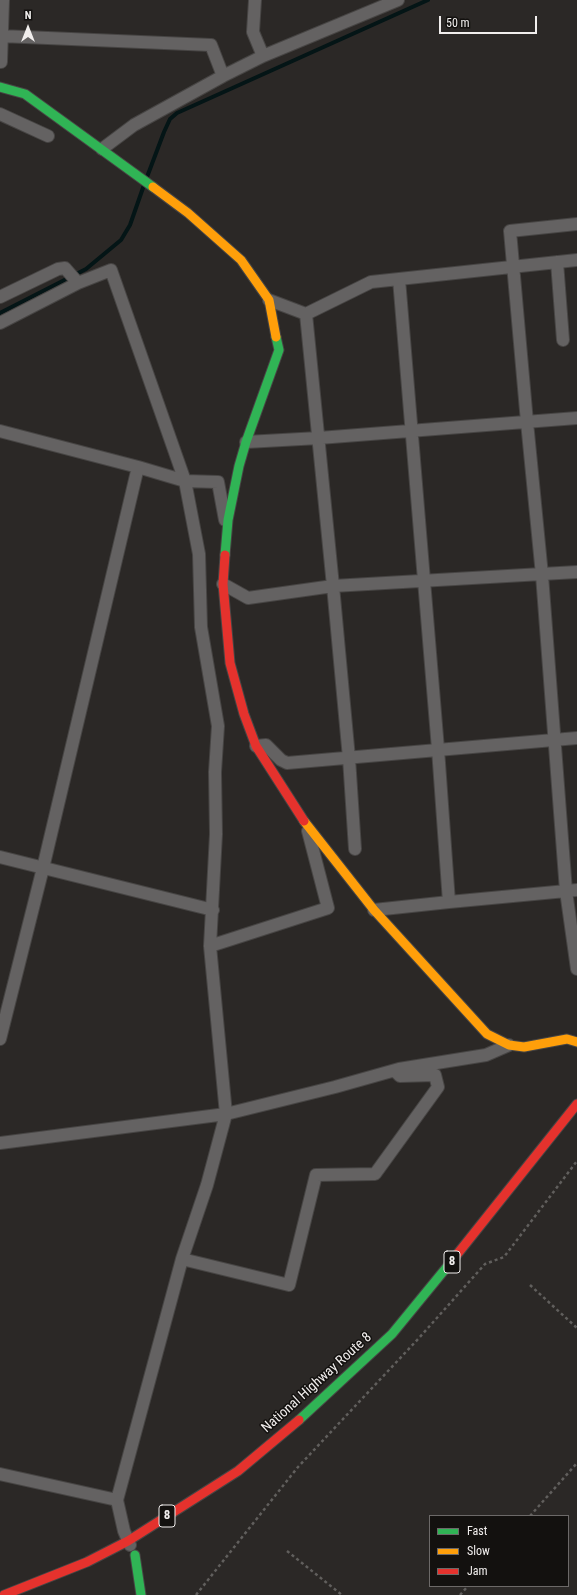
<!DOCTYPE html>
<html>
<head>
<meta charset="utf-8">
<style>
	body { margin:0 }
	#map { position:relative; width:577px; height:1595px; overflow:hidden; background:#2b2826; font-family:"Roboto Condensed",sans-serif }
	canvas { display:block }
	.legend { position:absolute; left:429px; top:1515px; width:140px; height:72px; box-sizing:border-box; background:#13110f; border:1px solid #6c6968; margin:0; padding:5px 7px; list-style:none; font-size:12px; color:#f1eeed }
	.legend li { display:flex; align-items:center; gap:8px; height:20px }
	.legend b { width:20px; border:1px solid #6c6968 }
	.north { position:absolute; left:8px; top:8px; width:40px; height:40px; -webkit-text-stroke:3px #13110f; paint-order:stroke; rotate:0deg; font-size:11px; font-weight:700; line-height:16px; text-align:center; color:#f1eeed }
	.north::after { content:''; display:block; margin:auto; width:14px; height:18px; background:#f1eeed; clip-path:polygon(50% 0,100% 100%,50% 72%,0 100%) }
	.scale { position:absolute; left:439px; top:16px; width:98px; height:18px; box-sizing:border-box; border:2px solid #f1eeed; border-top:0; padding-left:5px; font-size:12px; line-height:14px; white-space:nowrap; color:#f1eeed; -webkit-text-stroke:3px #13110f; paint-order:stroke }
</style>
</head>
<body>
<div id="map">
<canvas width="577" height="1595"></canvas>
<ul class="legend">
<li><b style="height:5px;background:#30b455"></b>Fast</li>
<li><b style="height:5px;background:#ff9f0a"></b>Slow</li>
<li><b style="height:5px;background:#e5322d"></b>Jam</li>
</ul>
<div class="north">N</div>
<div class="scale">50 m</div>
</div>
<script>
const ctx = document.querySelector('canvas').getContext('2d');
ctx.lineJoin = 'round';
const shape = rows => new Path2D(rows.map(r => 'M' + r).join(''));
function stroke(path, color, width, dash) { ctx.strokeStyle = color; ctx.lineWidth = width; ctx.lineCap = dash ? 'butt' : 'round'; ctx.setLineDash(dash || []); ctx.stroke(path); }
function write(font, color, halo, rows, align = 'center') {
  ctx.font = font + ' "Roboto Condensed",sans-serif'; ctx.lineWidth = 3; ctx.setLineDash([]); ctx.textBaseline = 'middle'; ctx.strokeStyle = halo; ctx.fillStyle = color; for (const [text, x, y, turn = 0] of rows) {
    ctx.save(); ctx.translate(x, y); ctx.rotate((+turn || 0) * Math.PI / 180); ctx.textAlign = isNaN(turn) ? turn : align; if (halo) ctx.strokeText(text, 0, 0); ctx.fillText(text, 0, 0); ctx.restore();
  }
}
stroke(shape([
	[147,177,164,132,170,119,177,113,428,0],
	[0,313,86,269,121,240,130,225,144,185]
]), '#041516', 4);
const street = shape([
	[255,0,253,32,263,56],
	[1,36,211,45,223,76],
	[1,62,3,0],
	[0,114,48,136],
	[102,149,134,125,223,76,263,56,398,0],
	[577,224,510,231,527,422,542,575,566,891,577,969],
	[557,262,563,340],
	[399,279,438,749,449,902,577,890],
	[0,297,58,269,65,268,78,283],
	[269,300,306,314,371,282,577,260],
	[306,314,333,586,349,758,355,849],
	[0,323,78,283,111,270,185,481,218,482,225,520],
	[0,431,138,467,185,481,199,554,201,627,218,726,215,772,216,834,210,946,226,1114,207,1185,182,1259,117,1500,124,1531,130,1545],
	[246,442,319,438,577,418],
	[223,584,248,598,333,586,577,572],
	[256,746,266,745,281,760,287,763,577,738],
	[0,857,213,910],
	[374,910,449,902],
	[210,946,328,908,308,831],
	[0,1039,43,868,138,467],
	[0,1143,226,1114,335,1087,399,1069,486,1055,509,1045],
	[182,1259,289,1285,316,1175,375,1174,438,1087,435,1075,400,1076,397,1073],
	[0,1474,117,1500]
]);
const fast = shape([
	[0,87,25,94,153,187],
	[225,555,228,520,239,466,246,442,279,350,276,337],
	[299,1420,392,1334,451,1262],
	[135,1555,141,1595]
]);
const slow = shape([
	[153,187,188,213,241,260,269,300,276,337],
	[304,821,374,910,487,1034,509,1045,524,1047,567,1039,577,1042]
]);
const jam = shape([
	[225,555,223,584,230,663,244,714,256,746,304,821],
	[451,1262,577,1104],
	[4,1595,87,1562,128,1541,238,1471,299,1420]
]);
stroke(street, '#474544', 14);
stroke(fast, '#474544', 11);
stroke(slow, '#474544', 11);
stroke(jam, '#474544', 11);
stroke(shape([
	[530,1285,577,1328],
	[530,1516,577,1463],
	[287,1551,342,1595],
	[196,1595,298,1467,419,1338,485,1264,504,1257,577,1161],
	[460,1595,468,1586]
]), '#615f5d', 2.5, [3, 3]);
stroke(street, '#646262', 12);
stroke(fast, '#30b455', 9);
stroke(slow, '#ff9f0a', 9);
stroke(jam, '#e5322d', 9);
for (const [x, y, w] of [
	[452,1262,16],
	[167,1516,16]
]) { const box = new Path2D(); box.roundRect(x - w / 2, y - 11, w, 22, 3); ctx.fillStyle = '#13110f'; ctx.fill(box); stroke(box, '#f1eeed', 1); }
write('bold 13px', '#f1eeed', null, [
	["8",452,1262],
	["8",167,1516]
]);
write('14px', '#f1eeed', '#13110f', [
	["National Highway Route 8",317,1383,-42]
]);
</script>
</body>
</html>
